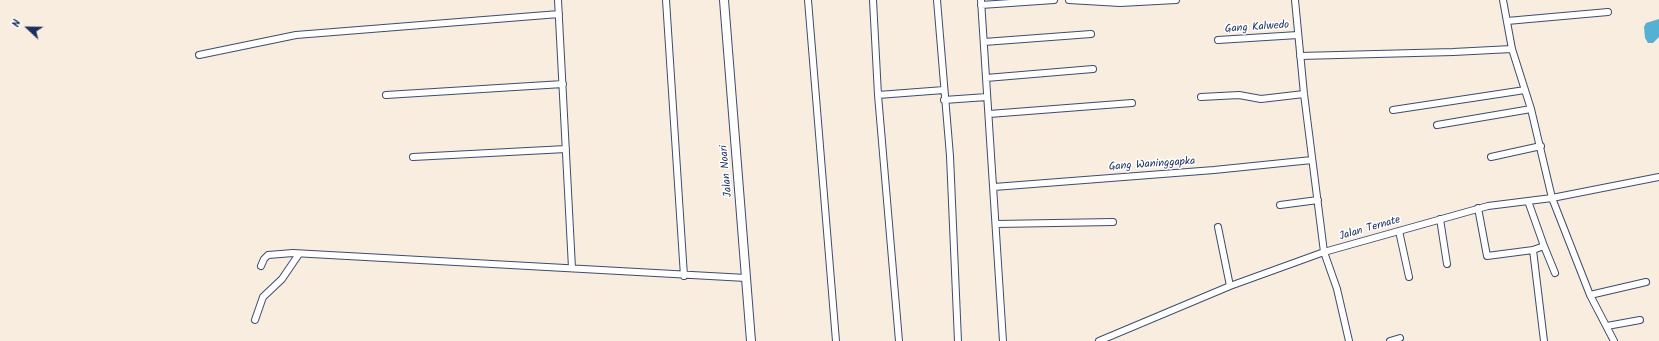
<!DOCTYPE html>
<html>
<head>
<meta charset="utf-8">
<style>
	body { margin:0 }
	#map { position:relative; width:1659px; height:341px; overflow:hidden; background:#f8edde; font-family:Kalam,sans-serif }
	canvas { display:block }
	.north { position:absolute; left:8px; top:8px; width:40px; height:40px; -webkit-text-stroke:3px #fff; paint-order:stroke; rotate:292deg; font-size:11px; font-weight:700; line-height:16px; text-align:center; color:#1b2f5e }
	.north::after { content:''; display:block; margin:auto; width:14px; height:18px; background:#1b2f5e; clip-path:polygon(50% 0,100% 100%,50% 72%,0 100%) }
</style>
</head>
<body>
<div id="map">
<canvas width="1659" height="341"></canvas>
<div class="north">N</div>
</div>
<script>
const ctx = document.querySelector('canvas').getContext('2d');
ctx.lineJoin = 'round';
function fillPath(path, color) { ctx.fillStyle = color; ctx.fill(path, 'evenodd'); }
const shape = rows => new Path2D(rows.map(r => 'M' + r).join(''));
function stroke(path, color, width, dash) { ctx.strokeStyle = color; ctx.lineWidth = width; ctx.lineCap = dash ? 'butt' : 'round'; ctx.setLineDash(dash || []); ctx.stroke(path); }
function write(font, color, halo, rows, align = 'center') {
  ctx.font = font + ' Kalam,sans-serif'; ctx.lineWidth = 3; ctx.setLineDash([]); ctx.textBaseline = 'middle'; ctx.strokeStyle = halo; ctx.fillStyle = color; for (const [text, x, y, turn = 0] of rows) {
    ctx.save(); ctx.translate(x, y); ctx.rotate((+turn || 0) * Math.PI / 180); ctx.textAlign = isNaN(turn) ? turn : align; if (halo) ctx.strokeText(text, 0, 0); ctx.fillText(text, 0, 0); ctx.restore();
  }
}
fillPath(shape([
	[1659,19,1659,37,1653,43,1648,43,1645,38,1644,27,1646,23]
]), '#56b0d4');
const street = shape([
	[558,0,572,268],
	[666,0,684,276],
	[808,0,836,341],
	[873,0,878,95,899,341],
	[937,0,950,156,958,341],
	[981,0,1003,341],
	[1069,0,1120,3,1176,0],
	[1295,0,1304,94,1324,252,1337,289,1349,341],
	[1503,0,1512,49,1531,109,1552,198,1590,295,1614,341],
	[981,5,1054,0],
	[1507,21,1608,12],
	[1218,40,1298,35],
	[984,42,1091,34],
	[199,55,296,35,559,14],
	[1300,56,1453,52,1512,49],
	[986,78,1093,69],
	[386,95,563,84],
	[878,95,944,90],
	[1201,97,1239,95,1261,99,1304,94],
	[944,100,987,97],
	[1393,110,1525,90],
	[989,114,1132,103],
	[1437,125,1531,109],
	[413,157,566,149],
	[1491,157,1541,146],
	[994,187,1214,170,1312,160],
	[1528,201,1544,246,1555,273],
	[1280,205,1318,200],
	[1478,208,1487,256,1533,250,1544,246],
	[1440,219,1447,264],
	[996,224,1113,222],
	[1218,227,1230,286],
	[1399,231,1409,277],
	[1533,250,1544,341],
	[261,266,264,259,268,255,293,253,746,278],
	[1590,295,1646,282],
	[255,320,263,297,282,279,299,254],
	[1607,326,1640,320],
	[1099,341,1230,286,1324,252,1488,206,1552,198,1659,177],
	[1390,341,1400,338]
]);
const secondary = shape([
	[724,0,751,341]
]);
stroke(street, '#3c4c71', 8);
stroke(secondary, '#3c4c71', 10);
stroke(street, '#fff', 6);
stroke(secondary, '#fff', 8);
write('11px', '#1b2f5e', '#fff', [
	["Gang Kalwedo",1257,28,-4],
	["Gang Waninggapka",1152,165,-4],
	["Jalan Noari",727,171,-95],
	["Jalan Ternate",1370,229,-16]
]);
</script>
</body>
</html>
